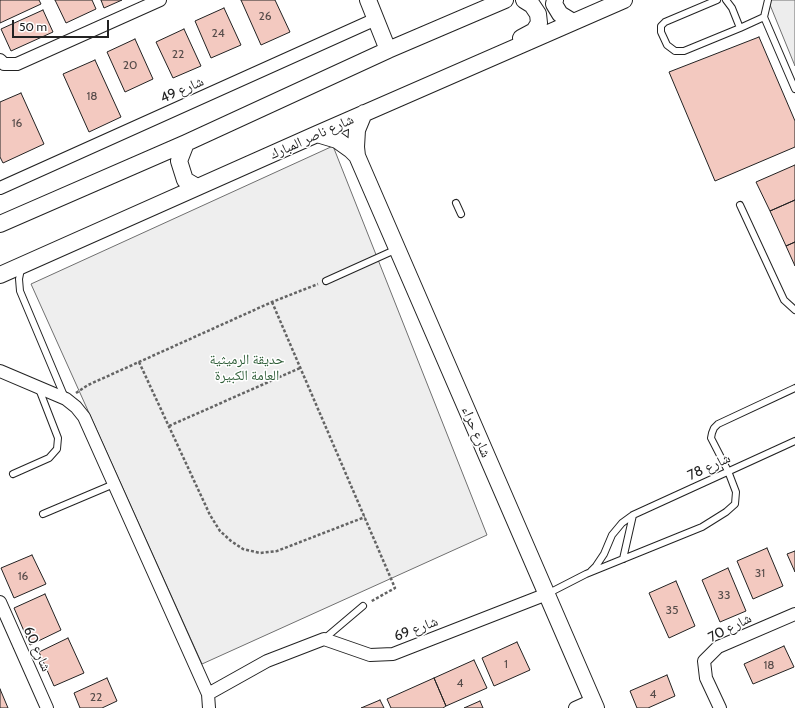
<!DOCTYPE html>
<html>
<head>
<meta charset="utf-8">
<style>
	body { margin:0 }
	#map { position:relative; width:795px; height:708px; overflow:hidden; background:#fff; font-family:Cabin,sans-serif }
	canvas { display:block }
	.scale { position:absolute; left:12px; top:20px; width:97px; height:18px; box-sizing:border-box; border:2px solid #222; border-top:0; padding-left:5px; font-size:12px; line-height:14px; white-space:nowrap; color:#222; -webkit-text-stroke:3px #fff; paint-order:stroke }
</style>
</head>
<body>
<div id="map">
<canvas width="795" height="708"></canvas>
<div class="scale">50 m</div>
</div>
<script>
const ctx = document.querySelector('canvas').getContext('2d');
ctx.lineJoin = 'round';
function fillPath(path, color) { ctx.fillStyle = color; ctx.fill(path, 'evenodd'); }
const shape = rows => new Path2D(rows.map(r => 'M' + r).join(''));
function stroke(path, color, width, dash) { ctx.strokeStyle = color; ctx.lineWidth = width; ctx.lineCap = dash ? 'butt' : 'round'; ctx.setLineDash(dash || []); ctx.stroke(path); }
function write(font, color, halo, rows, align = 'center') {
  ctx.font = font + ' Cabin,"Noto Naskh Arabic",sans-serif'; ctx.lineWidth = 3; ctx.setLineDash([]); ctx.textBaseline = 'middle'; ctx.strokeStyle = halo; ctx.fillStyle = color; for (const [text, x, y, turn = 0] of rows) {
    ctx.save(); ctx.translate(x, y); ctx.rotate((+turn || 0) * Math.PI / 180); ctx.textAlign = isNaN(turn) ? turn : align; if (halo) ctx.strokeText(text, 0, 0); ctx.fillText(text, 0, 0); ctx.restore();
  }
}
const green = shape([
	[333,146,487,535,202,664,31,284,333,146]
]);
fillPath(green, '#eee');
stroke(green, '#6f6f6f', 1);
const parking = shape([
	[768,0,795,0,795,66,768,0]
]);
fillPath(parking, '#ededed');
stroke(parking, '#6f6f6f', 1);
const building = shape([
	[0,0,39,0,41,4,0,23,0,0],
	[55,0,92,0,96,9,66,23,55,0],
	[101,0,122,0,104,8,101,0],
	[241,0,275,0,290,32,261,45,241,0],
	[224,8,241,45,211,58,195,21,224,8],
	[43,10,53,32,11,51,1,29,43,10],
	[184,29,201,66,173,78,156,42,184,29],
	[759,37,795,121,795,147,715,181,669,72,759,37],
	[135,39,153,79,125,92,107,52,135,39],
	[95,60,121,117,89,132,63,74,95,60],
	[21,93,44,144,3,163,0,157,0,102,21,93],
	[795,165,795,200,770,211,756,182,795,165],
	[795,200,795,242,786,246,770,211,795,200],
	[795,242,795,266,786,246,795,242],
	[767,548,783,586,753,599,737,561,767,548],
	[795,551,795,572,787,554,795,551],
	[32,555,46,584,14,598,1,568,32,555],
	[728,568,746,611,720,622,702,580,728,568],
	[676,581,695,626,669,638,649,593,676,581],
	[45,594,61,630,30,645,14,608,45,594],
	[68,638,84,673,54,686,39,652,68,638],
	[517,642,530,670,494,686,482,658,517,642],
	[784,646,794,667,753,684,744,664,784,646],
	[474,660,487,688,446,706,434,678,474,660],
	[667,675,675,696,648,708,637,708,630,691,667,675],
	[107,678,117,701,102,708,80,708,74,693,107,678],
	[434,678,446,706,443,708,391,708,387,699,434,678],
	[0,689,8,708,0,708,0,689],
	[380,700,384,708,361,708,380,700],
	[480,701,483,708,464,708,480,701]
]);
fillPath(building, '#f3c9c0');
stroke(building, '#222', 1);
const lane = shape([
	[717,0,665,22,661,26,661,32,667,45,675,51,684,51,740,28,764,17],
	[726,0,732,8,740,28],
	[768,0,764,17,795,89],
	[456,203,461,214],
	[740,205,784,300,795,310],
	[21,269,19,279,20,291,65,398],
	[326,281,397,249],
	[13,474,49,458,57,449,58,438,39,389],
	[43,514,114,484],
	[623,559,633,515],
	[591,571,596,566,604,554,612,535,622,523,633,515,795,441],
	[547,594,586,574,702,527,726,512,735,504,736,492,728,471,711,438,712,433,714,428,718,424,795,388],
	[324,639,363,606]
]);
const street = shape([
	[0,60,4,64,17,64,160,0],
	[0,188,376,19],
	[0,371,66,399,76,407,84,417,208,694,209,708],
	[0,602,47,708],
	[208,694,267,661,324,639,370,655,393,654,547,594],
	[575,708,593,700],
	[720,708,706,678,704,661,718,647,795,614]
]);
const secondary = shape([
	[368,0,388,50],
	[555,0,554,4,560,14,573,22],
	[521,38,534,31,539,23,538,14,532,5,524,0],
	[364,113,357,130,356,147,357,156,596,708],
	[317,134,337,140,351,150,357,156],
	[186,143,179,161,185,180,197,187],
	[0,224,186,143,388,50,505,0],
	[0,275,317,134,624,0]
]);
stroke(lane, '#222', 8);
stroke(street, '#222', 14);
stroke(secondary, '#222', 18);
stroke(shape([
	[272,302,395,588,370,602],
	[139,362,210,515,220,531,231,541,243,549,260,553,277,551,365,517],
	[76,393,88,385,272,302,318,284],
	[169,426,300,368]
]), '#646464', 2.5, [3, 2]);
stroke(lane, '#fff', 6);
stroke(street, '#fff', 12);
stroke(secondary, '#fff', 16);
write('12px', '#564c4a', null, [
	["26",265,16],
	["24",218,33],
	["22",178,54],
	["20",130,65],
	["18",92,96],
	["16",17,123],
	["31",760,573],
	["16",23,576],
	["33",724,595],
	["35",672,610],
	["1",506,664],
	["18",769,665],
	["4",460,683],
	["4",653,694],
	["22",96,697]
]);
write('14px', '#222', '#fff', [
	["شارع 49",182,90,-24],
	["شارع ناصر المبارك",312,137,-24],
	["شارع حراء",476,432,67],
	["شارع 78",709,467,-25],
	["شارع 70",730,628,-27],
	["شارع 69",416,629,-21],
	["شارع 60",37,649,66]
]);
write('14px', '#2f5e38', '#fff', [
	["حديقة الرميثية",247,360],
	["العامة الكبيرة",247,376]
]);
</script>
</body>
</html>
